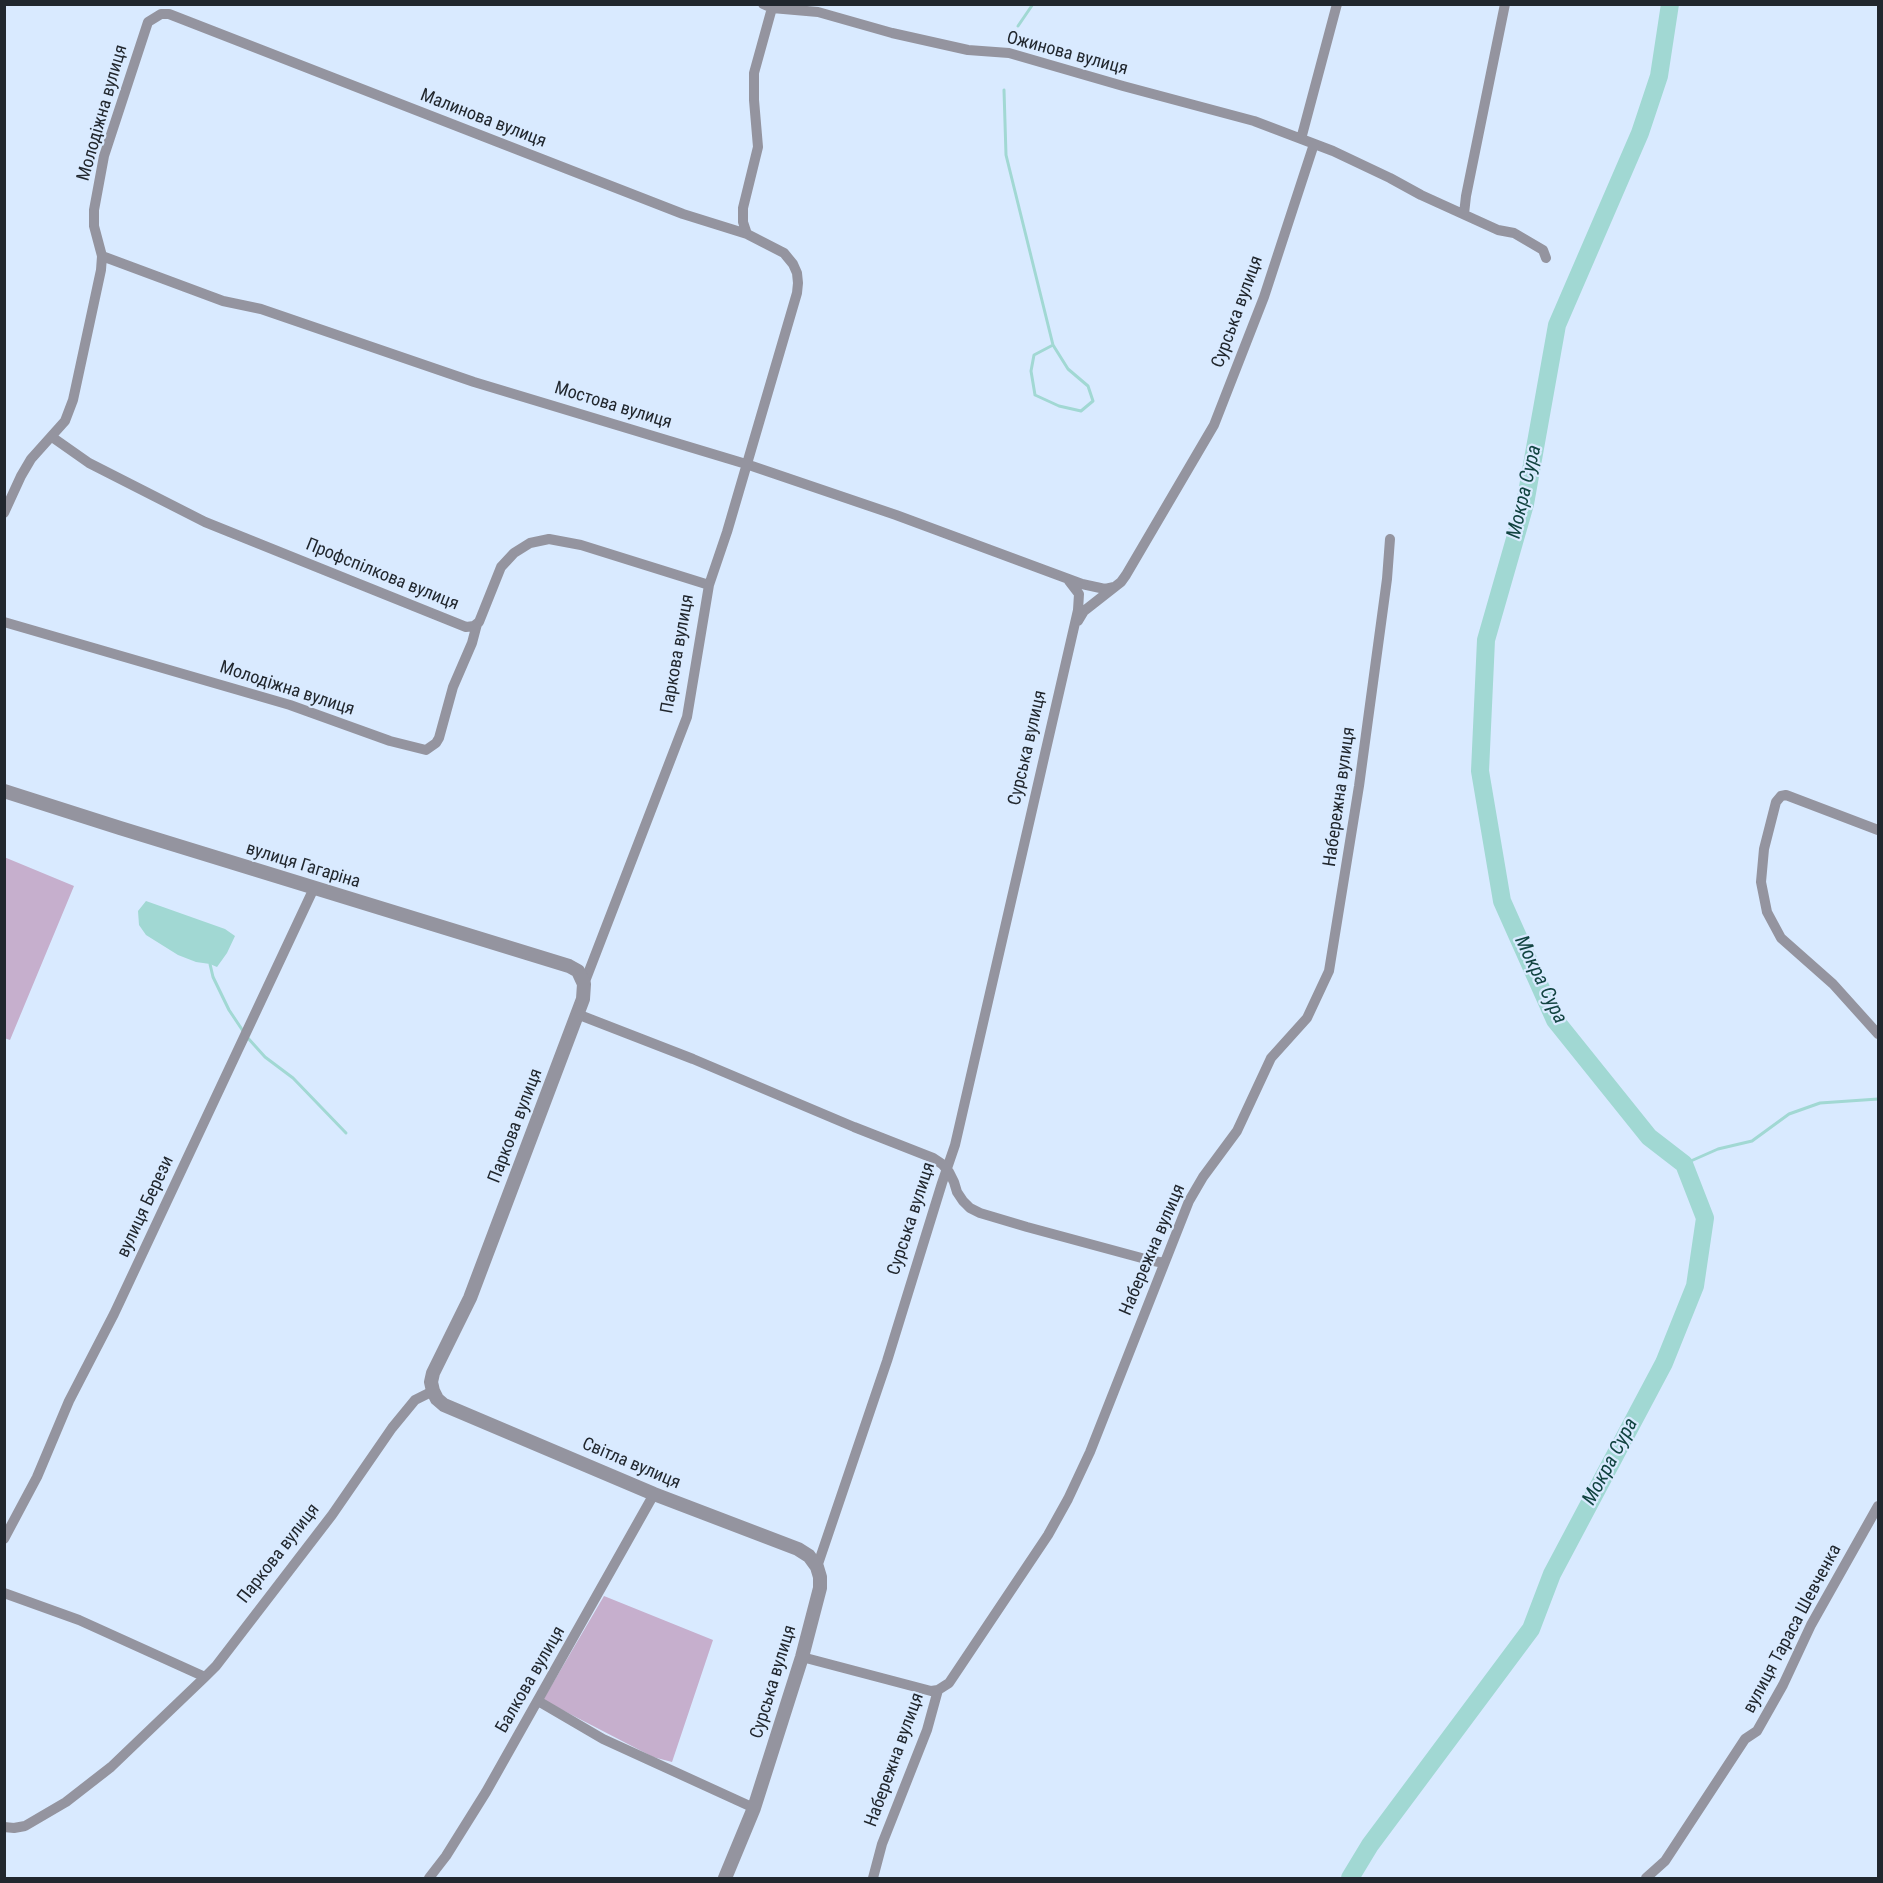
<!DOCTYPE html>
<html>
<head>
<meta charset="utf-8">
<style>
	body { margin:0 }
	#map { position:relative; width:1883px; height:1883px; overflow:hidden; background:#d9eaff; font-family:"Roboto Condensed",sans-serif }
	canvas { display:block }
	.frame { position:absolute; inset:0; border:6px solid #21272e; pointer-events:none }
</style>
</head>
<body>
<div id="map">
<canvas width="1883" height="1883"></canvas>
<div class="frame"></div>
</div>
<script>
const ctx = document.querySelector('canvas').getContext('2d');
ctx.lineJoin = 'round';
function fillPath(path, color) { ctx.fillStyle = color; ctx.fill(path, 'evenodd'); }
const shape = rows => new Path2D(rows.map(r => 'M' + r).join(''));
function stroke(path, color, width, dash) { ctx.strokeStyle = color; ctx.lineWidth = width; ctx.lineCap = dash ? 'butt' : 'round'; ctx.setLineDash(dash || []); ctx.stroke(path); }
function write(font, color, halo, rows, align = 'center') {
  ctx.font = font + ' "Roboto Condensed",sans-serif'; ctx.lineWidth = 4.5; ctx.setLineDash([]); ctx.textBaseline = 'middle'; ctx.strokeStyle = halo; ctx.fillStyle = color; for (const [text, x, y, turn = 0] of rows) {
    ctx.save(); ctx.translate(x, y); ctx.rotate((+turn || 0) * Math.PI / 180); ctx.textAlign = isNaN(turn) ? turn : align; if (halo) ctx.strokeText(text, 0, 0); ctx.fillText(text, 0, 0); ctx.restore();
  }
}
fillPath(shape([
	[4,857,74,886,10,1040,4,1038],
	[604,1596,713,1640,672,1762,653,1757,543,1700]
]), '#c6afcd');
fillPath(shape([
	[146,901,225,929,235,936,227,953,217,967,210,964,196,962,178,955,146,935,139,925,138,911]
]), '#a1d8d3');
stroke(shape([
	[1018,26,1033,4],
	[1004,90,1006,155,1053,345,1068,369,1088,386,1093,401,1081,411,1059,406,1035,395,1031,371,1034,355,1053,345],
	[210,964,213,977,229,1010,243,1031],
	[247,1037,265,1057,293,1078,346,1133],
	[1684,1164,1718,1149,1752,1141,1789,1114,1820,1103,1878,1099]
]), '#a1d8d3', 3);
stroke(shape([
	[1350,1878,1370,1845,1531,1629,1552,1574,1664,1363,1695,1286,1705,1218,1684,1164,1649,1137,1555,1020,1502,901,1480,771,1486,640,1525,504,1557,325,1640,133,1659,76,1670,4]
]), '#a1d8d3', 18);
stroke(shape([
	[774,4,772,8,818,12,892,33,968,50,1009,53,1123,86,1254,121,1333,151,1390,178,1421,195,1498,230,1514,233,1543,250,1546,258],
	[1301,139,1337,4],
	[1464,214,1466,196,1505,4],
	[747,234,743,222,743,208,758,147,754,100,754,73,772,8,763,4],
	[102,256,223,301,261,309,474,382,746,464,896,515,1082,584,1105,589,1114,587],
	[52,437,89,463,205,522,466,627,474,626,479,622,501,567,514,553,530,543,549,539,581,545,709,585],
	[4,513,21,476,31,459,65,421,73,400,101,270,102,256,94,226,94,210,104,156,148,22,161,14,169,14,683,214,747,234,784,253,793,264,797,273,798,283,797,293,727,532,709,585,687,717,584,984],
	[1078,621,1084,611,1121,582,1126,575,1214,425,1264,297,1314,144],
	[4,622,290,705,390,741,426,750,436,743,439,738,453,687,472,643,477,624],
	[1878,830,1786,795,1781,796,1776,802,1764,849,1761,882,1767,912,1781,938,1833,984,1878,1034],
	[577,1014,693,1059,854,1127,933,1158,942,1164,949,1172,954,1182,957,1192,963,1201,970,1208,980,1213,1027,1227,1149,1260,1164,1263],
	[4,1539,37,1477,69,1401,114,1314,314,888],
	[817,1567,887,1361,942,1183,955,1145,1078,610,1079,594,1069,581],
	[4,1593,79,1620,205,1677],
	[802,1657,931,1691,938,1690],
	[538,1701,603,1739,754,1808],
	[4,1827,14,1828,25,1826,66,1802,111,1767,205,1677,216,1666,332,1515,392,1428,415,1400,433,1391],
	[429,1878,446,1856,486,1792,654,1494],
	[873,1878,882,1844,927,1730,938,1690,949,1683,1048,1535,1068,1499,1090,1452,1189,1201,1203,1177,1237,1131,1271,1058,1307,1018,1329,971,1359,786,1387,579,1390,539],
	[1646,1878,1665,1861,1745,1739,1757,1731,1783,1685,1811,1625,1878,1506]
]), '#94949f', 10);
stroke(shape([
	[4,791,120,828,569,966,578,971,584,984,583,999,470,1298,433,1373,431,1382,433,1391,437,1399,444,1405,654,1494,798,1549,809,1556,817,1567,820,1577,820,1588,802,1657,754,1808,725,1878]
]), '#94949f', 14);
write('18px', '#21272e', '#d9eaff', [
	["Ожинова вулиця",1067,54,15],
	["Молодіжна вулиця",103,113,-74],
	["Малинова вулиця",483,119,21],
	["Сурська вулиця",1238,312,-70],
	["Мостова вулиця",613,406,17],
	["Профспілкова вулиця",382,575,22],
	["Паркова вулиця",678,654,-80],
	["Молодіжна вулиця",287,689,18],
	["Сурська вулиця",1028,748,-77],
	["Набережна вулиця",1340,797,-82],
	["вулиця Гагаріна",303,866,17],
	["Паркова вулиця",516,1126,-69],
	["вулиця Берези",146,1207,-65],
	["Сурська вулиця",912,1219,-72],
	["Набережна вулиця",1153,1250,-67],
	["Світла вулиця",631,1464,23],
	["Паркова вулиця",279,1554,-52],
	["вулиця Тараса Шевченка",1793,1629,-62],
	["Балкова вулиця",531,1680,-60],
	["Сурська вулиця",774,1682,-73],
	["Набережна вулиця",895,1760,-70]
]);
write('italic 20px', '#114340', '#d9eaff', [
	["Мокра Сура",1525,492,-77],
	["Мокра Сура",1540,980,64],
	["Мокра Сура",1611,1462,-62]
]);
</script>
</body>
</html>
